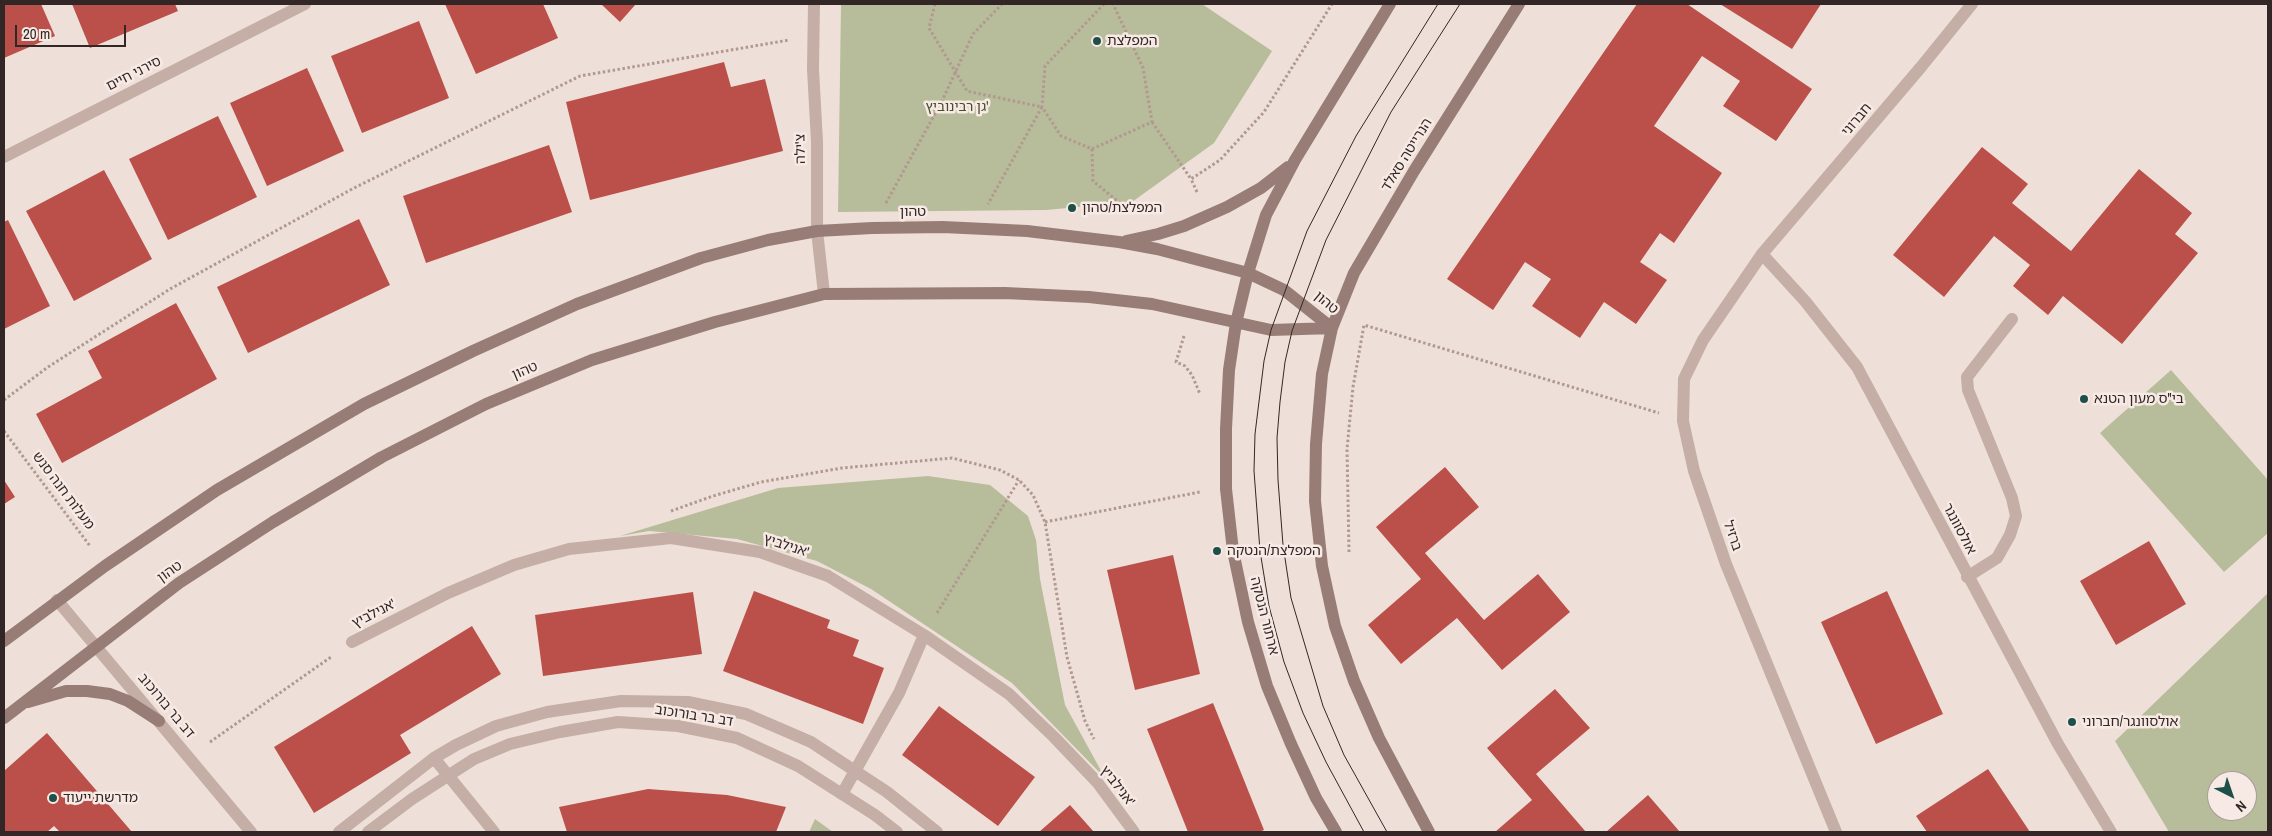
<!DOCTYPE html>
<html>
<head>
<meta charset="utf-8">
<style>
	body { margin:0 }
	#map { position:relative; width:2272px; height:836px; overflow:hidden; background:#eee0d8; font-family:"Archivo Narrow",sans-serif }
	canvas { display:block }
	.frame { position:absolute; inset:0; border:5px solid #322726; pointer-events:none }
	.north { position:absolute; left:2207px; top:771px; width:50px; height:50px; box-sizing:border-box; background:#f7eae4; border:1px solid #a89c98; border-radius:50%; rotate:139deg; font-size:14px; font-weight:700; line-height:20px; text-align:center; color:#322726 }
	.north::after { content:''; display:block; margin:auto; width:18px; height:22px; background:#1f4f49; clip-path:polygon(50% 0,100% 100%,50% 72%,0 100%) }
	.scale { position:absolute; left:15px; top:25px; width:111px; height:22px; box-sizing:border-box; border:2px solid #322726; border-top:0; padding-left:6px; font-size:15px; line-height:18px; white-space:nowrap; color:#322726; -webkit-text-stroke:4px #f7eae4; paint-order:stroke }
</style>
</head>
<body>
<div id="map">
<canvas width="2272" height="836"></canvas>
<div class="frame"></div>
<div class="north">N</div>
<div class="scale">20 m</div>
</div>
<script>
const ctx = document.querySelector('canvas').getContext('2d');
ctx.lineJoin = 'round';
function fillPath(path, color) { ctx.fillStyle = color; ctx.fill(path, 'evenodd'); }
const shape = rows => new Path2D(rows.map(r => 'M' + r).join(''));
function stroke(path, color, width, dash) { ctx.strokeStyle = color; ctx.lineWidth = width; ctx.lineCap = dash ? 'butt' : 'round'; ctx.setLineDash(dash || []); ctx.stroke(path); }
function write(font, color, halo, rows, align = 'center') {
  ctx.font = font + ' "Archivo Narrow","Noto Sans Hebrew",sans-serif'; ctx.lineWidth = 5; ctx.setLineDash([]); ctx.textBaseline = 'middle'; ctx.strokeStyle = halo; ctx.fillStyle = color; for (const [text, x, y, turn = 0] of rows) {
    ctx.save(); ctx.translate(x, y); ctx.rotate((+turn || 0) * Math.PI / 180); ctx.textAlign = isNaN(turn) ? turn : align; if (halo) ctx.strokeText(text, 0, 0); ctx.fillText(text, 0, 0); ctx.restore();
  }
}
fillPath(shape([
	[841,4,1202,4,1272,51,1214,143,1132,202,1046,210,838,212],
	[2171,370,2268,480,2268,533,2224,572,2100,433],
	[928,476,990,485,1028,516,1036,540,1040,579,1065,705,1105,778,1012,683,871,589,817,561,737,539,649,531,620,536,778,488],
	[2268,593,2268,832,2169,832,2115,741],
	[2217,781,2247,781,2247,811,2217,811],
	[815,819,833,832,809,832]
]), '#b7bc9a');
fillPath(shape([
	[4,4,41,4,55,36,4,58],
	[72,4,175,4,178,11,90,48],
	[445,4,543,4,558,38,476,74],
	[601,4,636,4,620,22],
	[1637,4,1687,4,1812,89,1776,141,1723,106,1740,81,1702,56,1654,126,1722,173,1674,243,1660,233,1640,262,1667,280,1636,324,1604,302,1580,338,1532,306,1551,279,1525,262,1493,310,1447,279],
	[1720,4,1821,4,1792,49],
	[419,21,449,98,362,133,331,56],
	[724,62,731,87,765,79,783,151,590,200,566,102],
	[307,68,344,151,267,186,230,103],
	[218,116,257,197,168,240,129,159],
	[549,145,572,212,426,263,403,196],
	[1982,147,2028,184,2012,203,2071,251,2139,169,2192,213,2175,234,2198,253,2122,344,2063,296,2048,315,2013,286,2030,265,1994,236,1944,297,1893,255],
	[104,170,152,259,74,301,26,211],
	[359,219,390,285,248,353,217,287],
	[8,220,50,306,4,329,4,222],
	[176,303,217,379,62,463,36,414,102,378,88,351],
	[1445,467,1479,507,1425,553,1484,620,1538,574,1570,612,1502,670,1457,618,1401,664,1368,625,1421,579,1376,527],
	[4,480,15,497,4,504],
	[2149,541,2186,604,2116,645,2080,581],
	[1173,555,1200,674,1135,690,1107,570],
	[754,591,830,620,827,628,859,640,853,656,884,668,863,724,723,671],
	[1887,591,1943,714,1876,744,1821,622],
	[693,592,702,654,543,676,535,615],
	[472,626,501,674,400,735,411,753,314,813,274,747],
	[1555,689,1590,728,1536,774,1586,832,1495,832,1532,800,1487,748],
	[1213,703,1264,830,1259,832,1188,832,1147,729],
	[939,706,1035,777,998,826,902,755],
	[47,733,132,832,60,832,54,826,47,832,4,832,4,771],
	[1988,769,2030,832,1927,832,1916,816],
	[648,789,727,795,786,807,776,832,567,832,559,807],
	[1648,795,1680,832,1606,832],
	[1070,805,1094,832,1039,832]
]), '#bb4f49');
stroke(shape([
	[935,4,929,28,967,91,1042,107,988,204],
	[1104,4,1045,66,1042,107,1061,136,1092,149,1152,122,1143,68,1113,4],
	[1152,122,1191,179],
	[1092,149,1093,181,1132,213],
	[1197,192,1191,179,1220,160,1264,112,1332,4],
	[886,203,942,101,973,34,1002,4],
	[1184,336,1176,362,1185,366,1192,375,1200,394],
	[4,400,48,367,170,289,354,188,580,76,789,40],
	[4,431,90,546],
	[671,511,713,496,761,482,842,468,952,458,1000,470,1019,480,1033,495,1045,522,1067,657,1085,721,1094,739],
	[1045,522,1200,492],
	[1349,552,1347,449,1353,387,1364,325,1659,413],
	[937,613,1019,480],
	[210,742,331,657]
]), '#b19890', 3, [2.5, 2.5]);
stroke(shape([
	[1967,577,1997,558,2010,535,2016,516,2012,498,1968,390,1967,377,2012,319],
	[352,642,448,593,514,565,569,549,671,538,760,552,828,576,924,635,1009,694,1054,737,1097,782,1134,832],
	[434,758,494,832],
	[842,794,899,693,924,635],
	[339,832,434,758,456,745,496,726,547,712,621,701,688,702,746,714,811,742,887,792,937,832]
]), '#c5aea5', 12);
stroke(shape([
	[4,157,305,4],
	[1762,254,1805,301,1857,367,2058,744,2111,832],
	[1836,832,1726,564,1694,471,1683,421,1684,379,1703,340,1762,254,1921,67,1972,4]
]), '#c5aea5', 12);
stroke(shape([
	[814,4,813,69,817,142,817,231,824,294],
	[57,600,251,832],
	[368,832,412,799,474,759,510,744,560,732,618,722,678,726,737,738,798,766,875,815,897,832]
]), '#c5aea5', 12);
stroke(shape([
	[1126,241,1158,234,1184,226,1227,207,1261,188,1288,167],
	[4,641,105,566,217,490,364,404,473,351,577,304,701,258,768,240,817,231,872,228,943,227,1027,231,1119,242,1157,249,1248,273,1284,290,1332,328],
	[28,702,66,691,87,691,110,694,128,701,159,721],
	[4,718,179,583,273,522,382,457,486,404,592,360,715,322,824,294,1005,293,1089,297,1152,304,1271,330,1332,328],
	[1336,832,1316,798,1291,744,1267,686,1248,622,1233,551,1226,489,1226,429,1229,370,1236,323,1248,273,1266,215,1295,160,1390,4],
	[1429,832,1379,738,1354,681,1335,626,1322,566,1315,501,1316,444,1322,374,1332,328,1354,273,1414,171,1519,4]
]), '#987d77', 12);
stroke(shape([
	[1364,832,1326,762,1303,713,1284,662,1269,606,1260,551,1254,471,1255,434,1264,361,1271,330,1307,231,1356,136,1438,4],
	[1387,832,1344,755,1323,706,1291,598,1283,545,1278,480,1277,438,1280,402,1285,362,1292,331,1326,240,1391,112,1460,4]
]), '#322726', 1);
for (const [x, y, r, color] of [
	[1097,41,5,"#1f4f49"],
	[1072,208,5,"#1f4f49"],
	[2084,399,5,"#1f4f49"],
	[1217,551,5,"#1f4f49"],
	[2072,722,5,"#1f4f49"],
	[53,798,5,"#1f4f49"]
]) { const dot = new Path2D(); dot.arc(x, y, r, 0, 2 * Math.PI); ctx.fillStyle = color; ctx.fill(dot); stroke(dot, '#f7eae4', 2); }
write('14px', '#322726', '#f7eae4', [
	["המפלצת",1107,41],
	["המפלצת/טהון",1082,208],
	["בי\"ס מעון הטנא",2094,399],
	["המפלצת/הנטקה",1227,551],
	["אולסוונגר/חברוני",2082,722],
	["מדרשת ייעוד",63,798]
], 'left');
write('14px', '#322726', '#f7eae4', [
	["סירני חיים",134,74,-27],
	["חברוני",1857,120,-50],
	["צ'ילה",801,149,-91],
	["הנרייטה סאלד",1407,155,-58],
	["טהון",913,212],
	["טהון",1326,303,40],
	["טהון",525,371,-23],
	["מעלות חנה סנש",63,491,53],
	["אולסוונגר",1959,529,62],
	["ברזיל",1732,536,71],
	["אנילביץ'",786,546,18],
	["טהון",170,572,-35],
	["אנילביץ'",374,614,-27],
	["ארתור הנטקה",1264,616,76],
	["דב בר בורוכוב",166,706,50],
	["דב בר בורוכוב",694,716,9],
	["אנילביץ'",1117,786,52]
]);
write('14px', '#484e2c', '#f7eae4', [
	["גן רבינוביץ'",957,107]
]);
</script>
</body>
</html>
